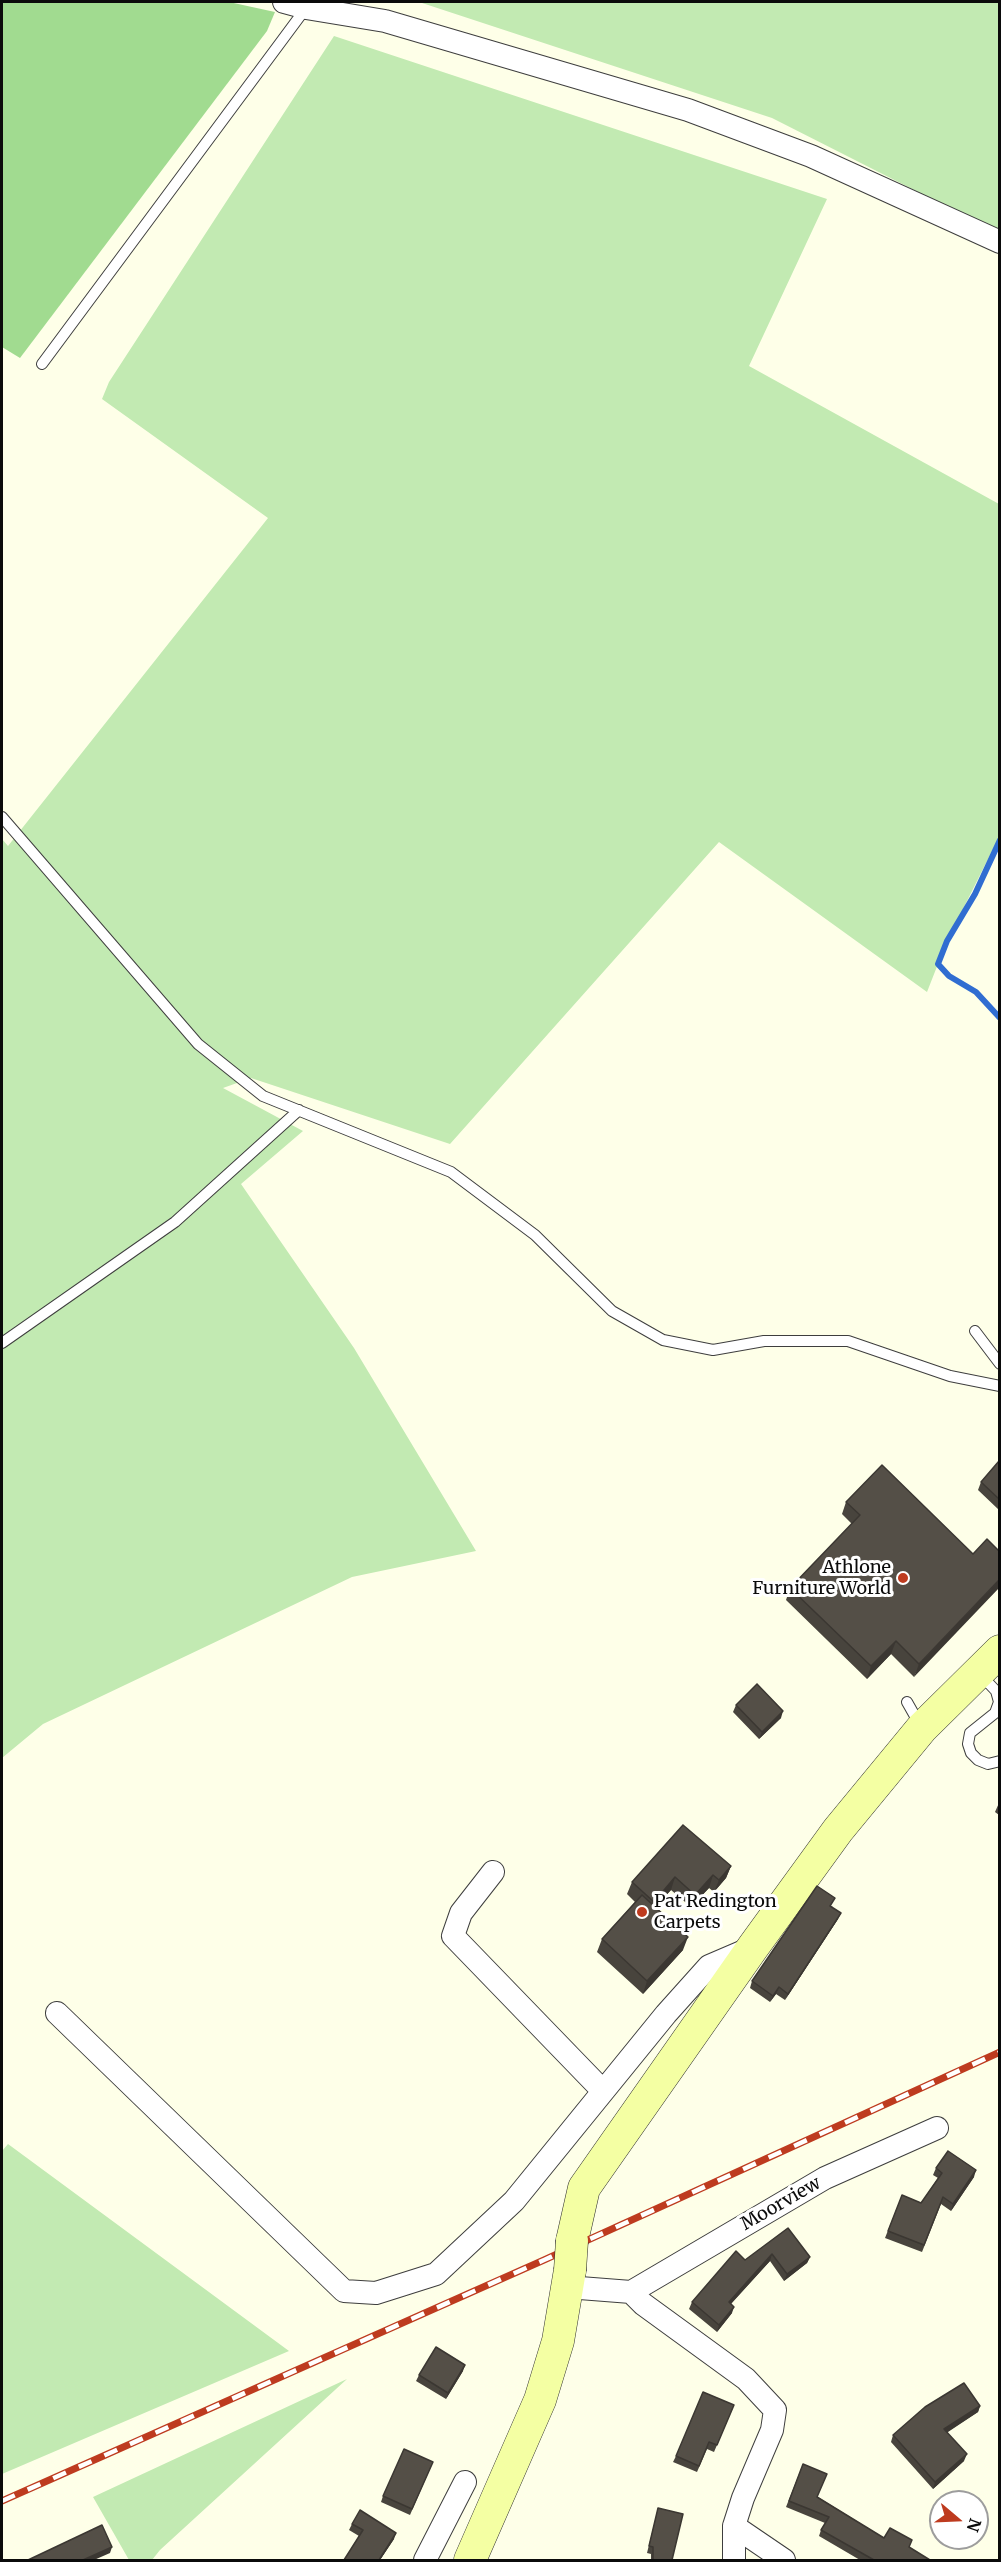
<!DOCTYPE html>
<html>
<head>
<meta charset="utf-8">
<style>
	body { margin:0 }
	#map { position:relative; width:1001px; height:2562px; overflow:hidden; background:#feffe8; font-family:Merriweather,serif }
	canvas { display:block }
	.frame { position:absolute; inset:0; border:3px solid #0b0b0b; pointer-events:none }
	.north { position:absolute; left:929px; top:2490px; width:60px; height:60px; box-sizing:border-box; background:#fff; border:2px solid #9d9d9d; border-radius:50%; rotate:109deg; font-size:16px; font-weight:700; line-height:24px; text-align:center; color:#0b0b0b }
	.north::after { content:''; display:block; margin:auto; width:21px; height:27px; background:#be3b1f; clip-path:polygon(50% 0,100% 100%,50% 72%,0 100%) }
</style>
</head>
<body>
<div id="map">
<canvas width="1001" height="2562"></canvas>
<div class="frame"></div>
<div class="north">N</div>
</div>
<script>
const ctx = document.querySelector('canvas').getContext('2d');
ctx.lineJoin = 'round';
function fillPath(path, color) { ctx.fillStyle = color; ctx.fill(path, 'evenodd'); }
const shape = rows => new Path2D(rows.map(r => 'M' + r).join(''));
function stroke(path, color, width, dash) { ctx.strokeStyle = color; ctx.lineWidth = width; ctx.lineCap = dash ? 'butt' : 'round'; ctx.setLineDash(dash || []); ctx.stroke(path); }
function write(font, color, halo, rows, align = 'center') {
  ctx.font = font + ' Merriweather,serif'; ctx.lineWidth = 6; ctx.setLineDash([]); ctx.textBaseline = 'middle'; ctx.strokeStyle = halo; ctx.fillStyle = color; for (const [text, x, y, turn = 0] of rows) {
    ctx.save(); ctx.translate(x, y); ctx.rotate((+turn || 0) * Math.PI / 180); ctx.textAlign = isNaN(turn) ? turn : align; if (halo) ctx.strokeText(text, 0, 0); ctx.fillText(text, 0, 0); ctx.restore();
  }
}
fillPath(shape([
	[419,2,999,2,999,233,772,118],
	[334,36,827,199,749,366,999,504,999,837,947,941,927,992,719,842,450,1144,251,1078,223,1088,303,1131,241,1184,354,1348,476,1551,352,1577,43,1724,2,1758,2,839,8,846,268,518,102,399,109,382],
	[8,2144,289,2351,2,2474,2,2151],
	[347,2379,160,2550,152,2560,129,2560,93,2497]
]), '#c2eab2');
fillPath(shape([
	[2,2,229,2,275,12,267,31,20,358,2,347]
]), '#a1db90');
stroke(shape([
	[1000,840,975,894,947,941,938,964,949,976,976,992,1000,1018]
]), '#306dd1', 6);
const lane = shape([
	[42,364,306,8],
	[2,817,198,1044,263,1096,451,1172,535,1235,612,1311,663,1340,713,1350,764,1341,848,1341,950,1376,1000,1386],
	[975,1331,1000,1364],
	[2,1343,175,1222,299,1110],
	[981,1675,996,1691,999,1702,995,1713,970,1733,968,1744,971,1753,978,1760,988,1764,1000,1761],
	[907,1702,920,1725]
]);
const street = shape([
	[284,2,306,8,385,21,688,110,811,156,1000,242],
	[493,1872,461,1913,453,1936,602,2090],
	[57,2013,344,2291,376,2293,436,2274,514,2201,666,2014,709,1966,751,1948],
	[567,2287,631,2292,825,2178,937,2128],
	[631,2292,643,2304,746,2379,775,2410,772,2430,743,2498,734,2526,734,2560],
	[734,2526,784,2560],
	[425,2560,465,2482]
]);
const secondary = shape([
	[572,2241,584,2188,753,1947,838,1830,922,1728,1000,1651],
	[470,2560,540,2400,558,2341,570,2270]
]);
stroke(lane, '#3e3e3e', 12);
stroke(street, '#3e3e3e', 24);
stroke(secondary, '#2d2d2d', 33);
stroke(lane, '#fff', 10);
stroke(street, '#fff', 22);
stroke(secondary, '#f4ffa3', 32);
const rail = shape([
	[2,2501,544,2260,1000,2052]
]);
stroke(rail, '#be3b1f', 7);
stroke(rail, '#fff', 4.5, [14]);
const secondaryBridge = shape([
	[570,2270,572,2241]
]);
stroke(secondaryBridge, '#2d2d2d', 33, []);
stroke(secondaryBridge, '#f4ffa3', 32);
fillPath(shape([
	[999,1461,999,1510,978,1490,981,1482],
	[846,1502,973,1554,914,1677,891,1654,867,1679,786,1600,790,1588,852,1524,842,1514],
	[736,1705,781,1718,759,1739,733,1712],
	[999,1803,999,1815,995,1812],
	[731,1866,726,1878,714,1892,709,1888,691,1907,671,1890,655,1907,683,1950,643,1994,597,1952,602,1939,635,1902,627,1894,632,1882],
	[833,1905,832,1906,838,1919,785,2000,776,1994,770,2002,750,1988,752,1981],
	[936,2168,974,2177,951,2211,941,2204,922,2252,885,2238,902,2195,921,2203,938,2178,933,2175],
	[788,2228,810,2257,807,2263,784,2281,770,2261,731,2304,732,2313,717,2332,689,2309,692,2302],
	[463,2371,446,2399,416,2381,419,2375],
	[734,2405,714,2452,707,2449,697,2472,673,2462,676,2456],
	[980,2406,978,2412,947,2432,964,2461,933,2489,891,2442,893,2435],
	[433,2462,410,2515,381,2502,383,2496],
	[803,2464,818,2497,884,2538,909,2548,930,2560,860,2560,819,2536,821,2530,825,2523,786,2507],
	[658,2508,672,2560,651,2560,651,2554,647,2553],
	[352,2524,394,2539,380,2560,344,2560,359,2536,349,2530]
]), '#48443d');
fillPath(shape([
	[999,1580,999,1588,914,1677,919,1664],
	[896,1641,891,1654,867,1679,871,1666],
	[783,1711,781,1718,759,1739,762,1732],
	[731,1866,726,1878,714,1892,719,1880],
	[713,1875,709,1888,691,1907,695,1895],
	[675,1877,671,1890,649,1914,654,1902],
	[841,1913,838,1919,785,2000,788,1994],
	[688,1937,683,1950,643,1994,647,1981],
	[779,1987,776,1994,770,2002,773,1996],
	[976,2170,974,2177,951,2211,953,2204],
	[772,2254,770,2261,726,2309,729,2302],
	[810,2257,807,2263,784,2281,787,2274],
	[734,2307,732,2313,717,2332,719,2325],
	[465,2365,463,2371,446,2399,448,2393],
	[980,2406,978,2412,942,2436,944,2429],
	[967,2454,964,2461,933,2489,935,2482],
	[396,2533,394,2539,380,2560,379,2560],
	[112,2547,110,2553,94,2560,83,2560]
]), '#3b3732');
const building = shape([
	[999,1461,999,1499,981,1482,999,1461],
	[882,1465,973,1554,987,1539,999,1551,999,1580,919,1664,896,1641,871,1666,790,1588,860,1515,846,1502,882,1465],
	[757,1684,783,1711,762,1732,736,1705,757,1684],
	[683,1825,731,1866,719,1880,713,1875,695,1895,675,1877,654,1902,632,1882,683,1825],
	[817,1886,835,1898,830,1906,841,1913,788,1994,779,1987,773,1996,752,1981,817,1886],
	[642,1895,688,1937,647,1981,602,1939,642,1895],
	[948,2151,976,2170,953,2204,943,2197,924,2245,888,2231,902,2195,921,2203,942,2173,936,2168,948,2151],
	[788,2228,810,2257,787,2274,772,2254,729,2302,734,2307,719,2325,692,2302,736,2251,745,2260,788,2228],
	[436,2347,465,2365,448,2393,419,2375,436,2347],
	[964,2383,980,2406,944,2429,967,2454,935,2482,893,2435,925,2407,964,2383],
	[703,2392,734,2405,717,2445,709,2442,699,2466,676,2456,703,2392],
	[404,2449,433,2462,412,2509,383,2496,404,2449],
	[803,2464,827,2474,817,2497,884,2538,890,2528,912,2540,909,2547,930,2560,874,2560,821,2530,829,2517,789,2501,803,2464],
	[658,2508,683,2514,672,2560,653,2560,653,2547,649,2546,658,2508],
	[360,2510,396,2533,379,2560,344,2560,363,2530,352,2524,360,2510],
	[102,2525,112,2547,83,2560,28,2560,102,2525]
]);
fillPath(building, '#544f47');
stroke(building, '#3b3732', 1.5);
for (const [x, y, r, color] of [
	[903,1578,6,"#be3b1f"],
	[642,1912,6,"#be3b1f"]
]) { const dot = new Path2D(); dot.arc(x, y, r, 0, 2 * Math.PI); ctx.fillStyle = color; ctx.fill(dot); stroke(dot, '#fff', 2); }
write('18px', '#0b0b0b', '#fff', [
	["Athlone",891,1568],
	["Furniture World",891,1589],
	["Pat Redington",654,1902,"left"],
	["Carpets",654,1923,"left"]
], 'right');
write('18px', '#0b0b0b', '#fff', [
	["Moorview",781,2204,-30]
]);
</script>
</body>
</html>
